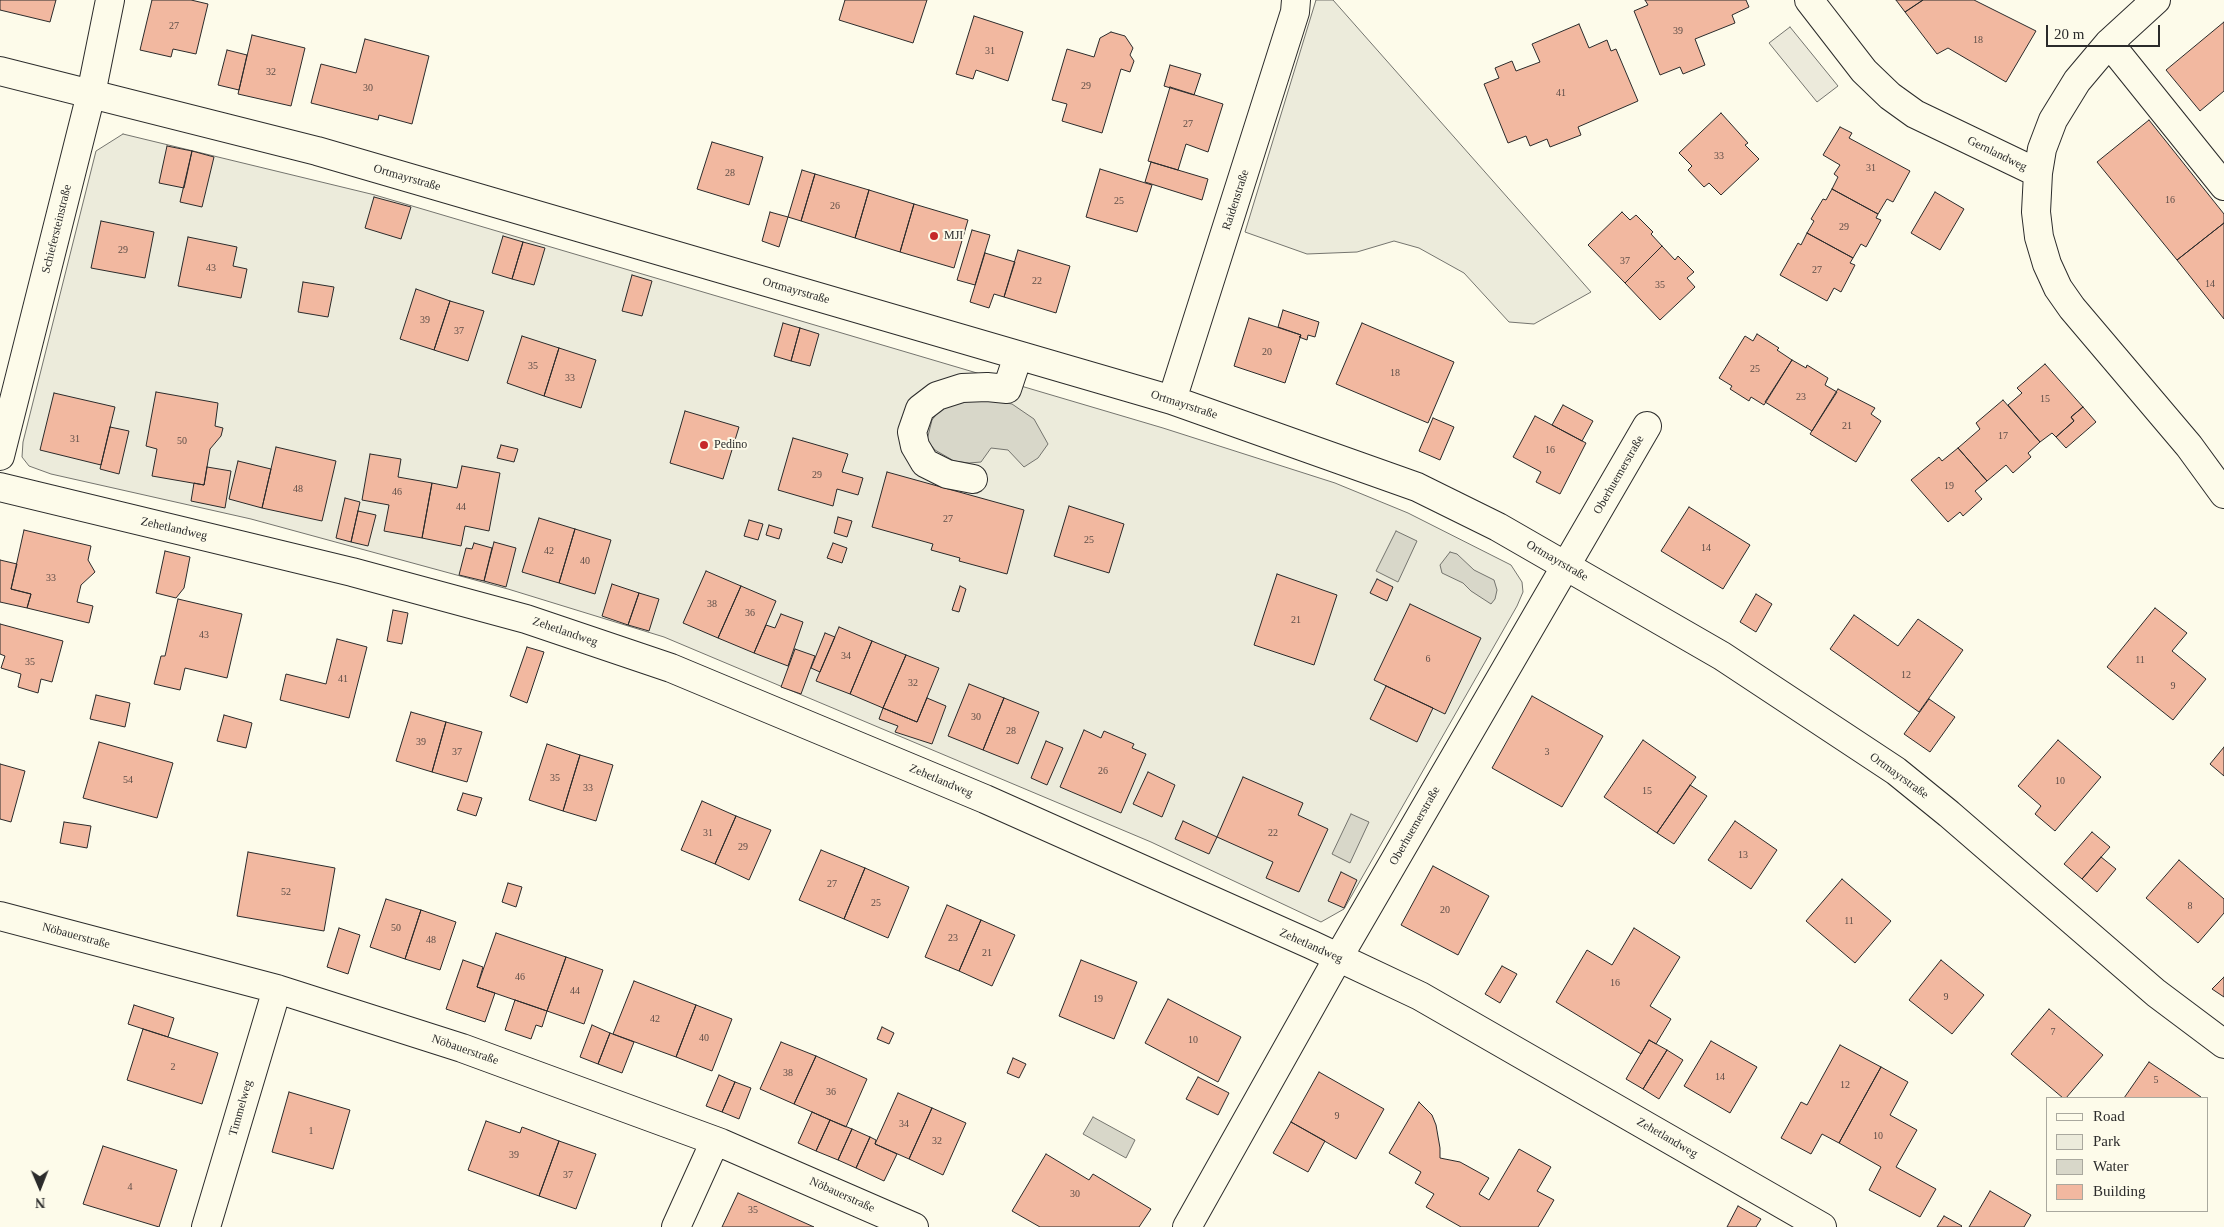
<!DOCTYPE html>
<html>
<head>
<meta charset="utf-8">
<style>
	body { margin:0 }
	#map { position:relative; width:2224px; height:1227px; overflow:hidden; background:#fdfbea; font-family:Georgia,serif }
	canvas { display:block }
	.legend { position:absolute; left:2046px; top:1097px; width:162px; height:115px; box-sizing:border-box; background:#fdfbea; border:1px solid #a9a89e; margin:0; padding:6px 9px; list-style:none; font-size:15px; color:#2b2b2b }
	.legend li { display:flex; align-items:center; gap:10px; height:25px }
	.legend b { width:25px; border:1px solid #a9a89e }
	.north { position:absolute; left:15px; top:1162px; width:50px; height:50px; -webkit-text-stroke:4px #fdfbea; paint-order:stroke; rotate:179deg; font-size:14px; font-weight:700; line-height:20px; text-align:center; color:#2b2b2b }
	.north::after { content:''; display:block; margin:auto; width:18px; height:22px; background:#2b2b2b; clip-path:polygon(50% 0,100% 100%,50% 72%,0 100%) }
	.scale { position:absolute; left:2046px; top:25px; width:114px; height:22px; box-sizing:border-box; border:2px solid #2b2b2b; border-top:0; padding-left:6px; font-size:15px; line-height:18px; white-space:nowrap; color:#2b2b2b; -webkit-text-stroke:4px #fdfbea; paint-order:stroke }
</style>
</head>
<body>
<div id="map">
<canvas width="2224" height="1227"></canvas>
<ul class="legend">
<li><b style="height:6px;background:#fdfbea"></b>Road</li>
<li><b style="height:14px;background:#ecebdb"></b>Park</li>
<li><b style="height:14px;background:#d8d7c9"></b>Water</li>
<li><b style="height:14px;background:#f2b8a0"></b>Building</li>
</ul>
<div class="north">N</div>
<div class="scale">20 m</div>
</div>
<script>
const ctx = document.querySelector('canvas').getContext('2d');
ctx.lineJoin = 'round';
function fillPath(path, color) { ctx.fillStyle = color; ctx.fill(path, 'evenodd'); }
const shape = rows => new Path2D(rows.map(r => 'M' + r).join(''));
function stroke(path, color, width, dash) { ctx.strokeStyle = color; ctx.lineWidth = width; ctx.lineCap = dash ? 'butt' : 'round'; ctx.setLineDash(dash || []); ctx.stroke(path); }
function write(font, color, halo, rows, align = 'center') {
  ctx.font = font + ' Georgia,serif'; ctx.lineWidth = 4; ctx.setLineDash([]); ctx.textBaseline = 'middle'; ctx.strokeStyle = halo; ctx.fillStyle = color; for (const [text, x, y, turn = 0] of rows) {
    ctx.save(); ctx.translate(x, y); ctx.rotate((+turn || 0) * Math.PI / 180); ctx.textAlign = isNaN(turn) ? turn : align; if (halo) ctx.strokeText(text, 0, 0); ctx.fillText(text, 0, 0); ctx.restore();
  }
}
const green = shape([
	[1316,0,1333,0,1591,292,1534,324,1509,322,1464,273,1419,248,1394,241,1357,252,1307,254,1245,232,1316,0],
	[123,134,375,195,1163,428,1335,483,1408,513,1511,565,1522,582,1523,592,1517,606,1344,909,1321,922,1151,842,664,637,508,589,251,519,51,474,29,466,22,457,23,442,96,151,123,134]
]);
fillPath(green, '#ecebdb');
stroke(green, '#74746e', 1);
const parking = shape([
	[1790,27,1838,86,1817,102,1769,43,1790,27]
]);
fillPath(parking, '#eceadb');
stroke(parking, '#74746e', 1);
const water = shape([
	[978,398,1012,404,1034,419,1048,444,1038,458,1024,467,1008,450,991,448,981,462,969,463,954,461,935,450,927,440,932,420,942,407,978,398],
	[1396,531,1417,541,1398,582,1376,571,1396,531],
	[1450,552,1457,554,1474,570,1494,580,1497,590,1495,599,1491,604,1471,591,1463,583,1442,573,1440,565,1450,552],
	[1351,814,1369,822,1350,863,1332,854,1351,814],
	[1093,1117,1135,1140,1126,1158,1083,1134,1093,1117]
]);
fillPath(water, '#d8d7c9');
stroke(water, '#74746e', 1);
const building = shape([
	[0,0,56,0,50,22,0,10,0,0],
	[152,0,191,0,208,4,196,54,173,49,171,57,140,50,152,0],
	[845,0,927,0,913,43,839,20,845,0],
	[1645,0,1746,0,1749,7,1732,15,1735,23,1695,39,1705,65,1683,74,1680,67,1660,75,1634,11,1648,5,1645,0],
	[1896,0,1923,0,1905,12,1896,0],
	[1923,0,1974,0,2036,31,2006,82,1948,48,1937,54,1905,12,1923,0],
	[974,16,1023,32,1008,81,976,70,973,79,956,74,974,16],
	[2224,22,2224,91,2200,111,2166,70,2224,22],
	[1579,24,1589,48,1607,40,1611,51,1616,49,1638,101,1578,127,1581,135,1550,147,1547,139,1530,146,1526,136,1508,143,1484,84,1499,78,1495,68,1512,61,1516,71,1540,62,1532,44,1579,24],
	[1111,32,1125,36,1133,48,1130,55,1134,61,1130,72,1121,69,1102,133,1062,121,1067,104,1052,100,1067,49,1094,57,1100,38,1111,32],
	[252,35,305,48,291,106,238,94,252,35],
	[365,39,429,56,412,124,379,115,378,120,311,103,321,64,356,73,365,39],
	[227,50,247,55,239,90,218,85,227,50],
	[1170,65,1201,74,1194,95,1164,86,1170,65],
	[1170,87,1223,104,1208,152,1186,144,1178,170,1148,161,1170,87],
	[1721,113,1748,143,1745,145,1759,159,1721,195,1709,183,1704,187,1688,170,1692,166,1679,153,1721,113],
	[2149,120,2224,214,2224,223,2177,260,2097,162,2149,120],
	[1840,127,1852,133,1849,138,1910,171,1893,202,1887,199,1878,214,1832,189,1838,177,1834,174,1840,165,1823,155,1840,127],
	[712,142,763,157,749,205,697,189,712,142],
	[167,146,192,151,184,188,159,183,167,146],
	[192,151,214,157,202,207,180,202,192,151],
	[1151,162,1208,179,1202,200,1145,182,1151,162],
	[1100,169,1152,185,1137,232,1086,217,1100,169],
	[802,170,815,174,801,221,788,217,802,170],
	[815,174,869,190,855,238,801,221,815,174],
	[1832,189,1878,214,1876,218,1881,220,1866,247,1861,244,1853,258,1807,233,1814,221,1811,219,1823,199,1826,200,1832,189],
	[869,190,914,204,900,252,855,238,869,190],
	[1935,192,1964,209,1940,250,1911,233,1935,192],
	[374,197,411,207,401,239,365,228,374,197],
	[914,204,968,220,954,268,900,252,914,204],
	[770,212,788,217,779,247,762,241,770,212],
	[1622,212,1630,220,1636,215,1653,232,1651,234,1662,246,1625,283,1588,245,1622,212],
	[101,221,154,232,145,278,91,268,101,221],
	[2224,223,2224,319,2177,260,2224,223],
	[972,230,990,235,975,285,957,280,972,230],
	[1807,233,1853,258,1850,263,1855,265,1841,292,1834,288,1827,301,1780,275,1798,243,1801,245,1807,233],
	[503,236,523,242,512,279,492,273,503,236],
	[188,237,237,247,233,266,247,269,241,298,178,286,188,237],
	[523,242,545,248,534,285,512,279,523,242],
	[1662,246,1675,260,1678,256,1694,272,1687,278,1695,287,1660,320,1625,283,1662,246],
	[1018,250,1070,266,1056,313,1004,297,1018,250],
	[985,253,1015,262,1004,297,994,294,989,308,970,302,985,253],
	[632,275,652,281,642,316,622,311,632,275],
	[303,282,334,287,328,317,298,312,303,282],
	[416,289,450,301,434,350,400,339,416,289],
	[450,301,484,311,468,361,434,350,450,301],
	[1283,310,1319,322,1315,337,1308,335,1307,340,1299,337,1301,335,1278,327,1283,310],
	[1249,318,1301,335,1285,383,1234,366,1249,318],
	[783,323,800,328,791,361,774,356,783,323],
	[1362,323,1454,362,1428,423,1336,384,1362,323],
	[800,328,819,334,810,366,791,361,800,328],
	[1757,334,1779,348,1777,350,1792,360,1764,405,1751,397,1749,401,1730,389,1732,386,1719,378,1745,336,1753,341,1757,334],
	[522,336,559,348,544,396,507,383,522,336],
	[559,348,596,360,581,408,544,396,559,348],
	[1792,360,1806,368,1807,365,1828,378,1825,385,1837,392,1812,431,1765,402,1792,360],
	[2045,364,2083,407,2071,417,2074,421,2056,437,2052,433,2040,442,2008,405,2022,393,2017,388,2045,364],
	[1838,389,1875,408,1871,414,1881,421,1856,462,1810,434,1838,389],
	[156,392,218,403,215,426,223,428,221,436,210,449,204,485,152,476,157,449,146,446,156,392],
	[54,393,115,407,101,465,40,450,54,393],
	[2003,400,2040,442,2028,453,2031,457,2013,473,2006,465,1987,481,1958,448,1980,429,1976,423,2003,400],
	[1563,405,1593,421,1582,441,1552,425,1563,405],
	[2083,407,2096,422,2066,448,2056,437,2074,421,2071,417,2083,407],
	[685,411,739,427,723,479,670,463,685,411],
	[1535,416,1586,443,1560,494,1536,482,1541,472,1513,457,1535,416],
	[1433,418,1454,427,1440,460,1419,451,1433,418],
	[110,427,129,431,119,474,100,469,110,427],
	[793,438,848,454,842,472,863,478,858,495,837,489,833,506,778,490,793,438],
	[501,445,518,449,514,462,497,458,501,445],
	[276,447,336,461,322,521,262,508,276,447],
	[1958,448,1987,481,1975,491,1982,499,1963,516,1960,512,1948,522,1911,480,1939,457,1942,461,1958,448],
	[370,454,401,459,398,477,432,483,422,538,384,531,389,505,362,500,370,454],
	[238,461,271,469,262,508,229,499,238,461],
	[462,466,500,473,489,531,465,526,461,546,422,538,432,483,457,488,462,466],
	[207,467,231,471,225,508,191,501,194,483,204,485,207,467],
	[887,472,1024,510,1007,574,959,561,960,558,931,550,933,544,872,527,887,472],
	[345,498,360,502,351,542,336,538,345,498],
	[1069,506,1124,524,1109,573,1054,556,1069,506],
	[1689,507,1750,545,1723,589,1661,551,1689,507],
	[358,511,376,515,368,546,351,542,358,511],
	[838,517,852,521,847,537,834,533,838,517],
	[539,518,575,529,559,583,522,572,539,518],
	[749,520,763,524,758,540,744,536,749,520],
	[769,525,782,529,779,539,766,535,769,525],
	[575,529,611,540,595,594,559,583,575,529],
	[24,530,91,546,88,560,95,572,81,585,77,602,93,606,89,623,27,608,31,594,11,589,24,530],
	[494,542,516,548,506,587,484,581,494,542],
	[474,543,492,548,484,581,459,575,466,548,472,549,474,543],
	[833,543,847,548,842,563,827,558,833,543],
	[165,551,190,557,184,588,176,598,156,593,165,551],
	[0,560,17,564,11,589,31,594,27,608,0,602,0,560],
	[706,571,741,586,718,638,683,623,706,571],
	[1277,574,1337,595,1314,665,1254,645,1277,574],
	[1377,579,1393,587,1387,601,1370,593,1377,579],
	[612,584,639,593,628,625,602,616,612,584],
	[741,586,776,601,754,653,718,638,741,586],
	[960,586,966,589,959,612,952,610,960,586],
	[639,593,659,599,649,631,628,625,639,593],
	[1756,594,1772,604,1756,632,1740,622,1756,594],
	[178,599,242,614,227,678,185,668,180,690,154,684,161,656,165,656,178,599],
	[1410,604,1481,638,1445,714,1374,680,1410,604],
	[2155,608,2187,633,2172,651,2206,679,2173,720,2107,667,2155,608],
	[393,610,408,613,402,644,387,641,393,610],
	[781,614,803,622,788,666,754,653,766,625,775,628,781,614],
	[1854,615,1898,646,1918,619,1963,650,1919,712,1830,649,1854,615],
	[0,624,63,641,52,682,41,679,38,693,18,687,21,674,1,668,5,656,0,654,0,624],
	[839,627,872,641,850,694,816,681,839,627],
	[825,633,835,637,820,672,811,668,825,633],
	[337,639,367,647,349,718,280,700,286,674,326,684,337,639],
	[872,641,906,655,883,708,850,694,872,641],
	[527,647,544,652,527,703,510,696,527,647],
	[795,649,815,656,801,694,781,687,795,649],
	[906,655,939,668,917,722,883,708,906,655],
	[969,684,1004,698,983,750,948,736,969,684],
	[1386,686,1433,708,1417,742,1370,719,1386,686],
	[96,695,130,703,125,727,90,719,96,695],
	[1532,696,1603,736,1562,807,1492,768,1532,696],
	[927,698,946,706,932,744,895,732,898,726,879,719,883,708,917,722,927,698],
	[1004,698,1039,712,1018,764,983,750,1004,698],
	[1929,699,1955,717,1930,752,1904,734,1929,699],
	[411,712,446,722,432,772,396,761,411,712],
	[224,715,252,723,246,748,217,741,224,715],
	[446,722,482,732,467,782,432,772,446,722],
	[1084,730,1101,738,1104,731,1134,744,1132,748,1146,754,1121,813,1060,787,1084,730],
	[1643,740,1696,777,1657,833,1604,797,1643,740],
	[2058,740,2101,777,2055,831,2035,814,2041,806,2018,786,2058,740],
	[1046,741,1063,748,1047,785,1031,778,1046,741],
	[99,742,173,763,157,818,83,798,99,742],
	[547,744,580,755,563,811,529,800,547,744],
	[2224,747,2224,776,2210,764,2224,747],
	[580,755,613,765,596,821,563,811,580,755],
	[0,764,25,771,11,822,0,819,0,764],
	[1148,772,1175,785,1162,817,1133,804,1148,772],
	[1243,777,1303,803,1298,815,1328,829,1299,892,1266,878,1273,862,1217,837,1243,777],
	[1690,785,1707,796,1674,844,1657,833,1690,785],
	[463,793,482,798,476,816,457,810,463,793],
	[702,801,736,816,715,864,681,850,702,801],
	[736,816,771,830,749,880,715,864,736,816],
	[1183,821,1217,837,1209,854,1175,839,1183,821],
	[1735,821,1777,850,1751,889,1708,860,1735,821],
	[64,822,91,826,87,848,60,843,64,822],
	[2092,832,2110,847,2082,879,2064,864,2092,832],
	[821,850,865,868,844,919,799,900,821,850],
	[248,852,335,868,324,931,237,916,248,852],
	[2101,857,2116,869,2097,892,2082,879,2101,857],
	[2179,860,2224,899,2224,913,2198,943,2146,898,2179,860],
	[1433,866,1489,896,1458,955,1401,925,1433,866],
	[865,868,909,887,888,938,844,919,865,868],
	[1341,872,1357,880,1344,908,1328,901,1341,872],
	[1842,879,1891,921,1855,963,1806,921,1842,879],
	[508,883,522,887,516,907,502,902,508,883],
	[386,899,421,910,405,959,370,947,386,899],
	[947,905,981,920,959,971,925,957,947,905],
	[421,910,456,922,440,970,405,959,421,910],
	[981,920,1015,935,992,986,959,971,981,920],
	[339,928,360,935,348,974,327,967,339,928],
	[1634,928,1680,957,1650,1006,1671,1019,1656,1044,1649,1040,1641,1054,1556,1002,1587,950,1612,965,1634,928],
	[496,933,566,957,547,1011,477,987,496,933],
	[566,957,603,970,584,1024,547,1011,566,957],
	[463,960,483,967,477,987,495,993,485,1022,446,1009,463,960],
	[1081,960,1137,982,1114,1039,1059,1016,1081,960],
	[1941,960,1984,995,1952,1034,1909,1000,1941,960],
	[1502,966,1517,974,1500,1003,1485,994,1502,966],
	[2224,977,2224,997,2212,989,2224,977],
	[634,981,696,1005,676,1057,613,1034,634,981],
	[1168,999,1241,1037,1218,1082,1145,1043,1168,999],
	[515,1000,547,1011,542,1027,536,1025,531,1039,505,1030,515,1000],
	[134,1005,174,1018,168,1037,128,1024,134,1005],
	[696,1005,732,1019,712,1071,676,1057,696,1005],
	[2049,1009,2103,1055,2066,1098,2063,1098,2011,1054,2049,1009],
	[592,1025,610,1033,598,1064,580,1057,592,1025],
	[882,1027,894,1033,889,1044,877,1039,882,1027],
	[143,1029,218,1053,202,1104,127,1080,143,1029],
	[610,1033,634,1042,622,1073,598,1064,610,1033],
	[1649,1040,1667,1050,1643,1089,1626,1079,1649,1040],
	[1711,1041,1757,1067,1730,1113,1684,1086,1711,1041],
	[781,1042,816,1056,794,1104,760,1089,781,1042],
	[1840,1045,1881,1067,1839,1143,1822,1134,1811,1154,1781,1138,1801,1102,1807,1105,1840,1045],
	[1667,1050,1683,1060,1659,1099,1643,1089,1667,1050],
	[816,1056,867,1079,846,1127,794,1104,816,1056],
	[1013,1058,1026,1064,1019,1078,1007,1073,1013,1058],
	[2149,1062,2201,1097,2200,1098,2124,1098,2149,1062],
	[1881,1067,1908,1082,1890,1115,1917,1130,1896,1167,1936,1189,1920,1217,1869,1190,1881,1167,1839,1143,1881,1067],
	[1319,1072,1384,1109,1356,1159,1291,1122,1319,1072],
	[719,1075,735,1082,722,1112,706,1106,719,1075],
	[1198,1077,1229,1093,1218,1115,1186,1099,1198,1077],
	[735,1082,751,1088,739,1119,722,1112,735,1082],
	[289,1092,350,1110,333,1169,272,1152,289,1092],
	[898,1093,932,1108,909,1159,875,1144,898,1093],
	[1419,1102,1432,1115,1436,1125,1440,1148,1440,1158,1460,1162,1489,1178,1479,1194,1489,1200,1519,1149,1551,1167,1537,1191,1554,1200,1538,1227,1461,1227,1426,1207,1434,1194,1415,1183,1421,1172,1389,1153,1419,1102],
	[932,1108,966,1123,943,1175,909,1159,932,1108],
	[812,1112,830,1120,816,1151,798,1143,812,1112],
	[830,1120,852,1129,838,1160,816,1151,830,1120],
	[486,1121,520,1133,522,1127,559,1141,539,1196,468,1170,486,1121],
	[1291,1122,1325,1141,1308,1172,1273,1153,1291,1122],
	[852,1129,870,1137,856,1168,838,1160,852,1129],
	[870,1137,876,1140,875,1144,897,1154,884,1181,856,1168,870,1137],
	[559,1141,596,1154,576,1209,539,1196,559,1141],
	[103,1146,177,1170,159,1227,83,1204,103,1146],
	[1046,1154,1089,1180,1093,1174,1151,1209,1139,1227,1040,1227,1012,1211,1046,1154],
	[1990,1191,2031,1215,2024,1227,1969,1227,1990,1191],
	[738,1193,814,1227,722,1227,738,1193],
	[1738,1206,1761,1219,1756,1227,1727,1227,1738,1206],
	[1944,1216,1962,1226,1961,1227,1937,1227,1944,1216]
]);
fillPath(building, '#f2b8a0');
stroke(building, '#2b2b2b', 1);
const minor = shape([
	[1809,0,1864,71,1890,96,1915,114,2038,173,2036,212,2039,237,2047,264,2058,288,2072,308,2189,446,2224,494],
	[2109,43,2224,186],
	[0,71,317,151,1172,400,1417,487,1498,527,1722,656,1896,771,1949,814,2156,993,2224,1044],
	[2038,173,2042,149,2053,120,2077,81,2109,43,2156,0],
	[1172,400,1295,12,1296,0],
	[0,456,91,94,110,0],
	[973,479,947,474,925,463,915,446,912,432,920,409,937,396,962,388,987,387,1007,389,1018,356],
	[0,487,352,572,526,619,671,668,985,799,1312,945,1420,996,1822,1227],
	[0,916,277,989,462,1048,721,1143,914,1227],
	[206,1227,277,989],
	[676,1227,715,1141],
	[1187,1227,1338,958,1647,426]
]);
stroke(minor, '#2b2b2b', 30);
stroke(minor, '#fdfbea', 28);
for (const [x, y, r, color] of [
	[934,236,5,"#c62828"],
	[704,445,5,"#c62828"]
]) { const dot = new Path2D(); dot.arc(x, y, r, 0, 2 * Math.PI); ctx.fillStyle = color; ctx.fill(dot); stroke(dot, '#fdfbea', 2); }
write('10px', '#5d4e48', null, [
	["27",174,26],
	["39",1678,31],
	["18",1978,40],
	["31",990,51],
	["32",271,72],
	["29",1086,86],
	["30",368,88],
	["41",1561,93],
	["27",1188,124],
	["33",1719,156],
	["31",1871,168],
	["28",730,173],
	["16",2170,200],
	["25",1119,201],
	["26",835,206],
	["29",1844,227],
	["29",123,250],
	["37",1625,261],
	["43",211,268],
	["27",1817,270],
	["22",1037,281],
	["14",2210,284],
	["35",1660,285],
	["39",425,320],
	["37",459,331],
	["20",1267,352],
	["35",533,366],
	["25",1755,369],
	["18",1395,373],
	["33",570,378],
	["23",1801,397],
	["15",2045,399],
	["21",1847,426],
	["17",2003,436],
	["31",75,439],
	["50",182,441],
	["16",1550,450],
	["29",817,475],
	["19",1949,486],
	["48",298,489],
	["46",397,492],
	["44",461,507],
	["27",948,519],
	["25",1089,540],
	["14",1706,548],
	["42",549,551],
	["40",585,561],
	["33",51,578],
	["38",712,604],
	["36",750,613],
	["21",1296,620],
	["43",204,635],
	["34",846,656],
	["6",1428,659],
	["11",2140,660],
	["35",30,662],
	["12",1906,675],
	["41",343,679],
	["32",913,683],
	["9",2173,686],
	["30",976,717],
	["28",1011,731],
	["39",421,742],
	["37",457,752],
	["3",1547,752],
	["26",1103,771],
	["35",555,778],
	["54",128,780],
	["10",2060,781],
	["33",588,788],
	["15",1647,791],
	["31",708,833],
	["22",1273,833],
	["29",743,847],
	["13",1743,855],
	["27",832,884],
	["52",286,892],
	["25",876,903],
	["8",2190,906],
	["20",1445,910],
	["11",1849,921],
	["50",396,928],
	["23",953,938],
	["48",431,940],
	["21",987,953],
	["46",520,977],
	["16",1615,983],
	["44",575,991],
	["9",1946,997],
	["19",1098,999],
	["42",655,1019],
	["7",2053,1032],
	["40",704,1038],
	["10",1193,1040],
	["2",173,1067],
	["38",788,1073],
	["14",1720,1077],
	["5",2156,1080],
	["12",1845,1085],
	["36",831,1092],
	["9",1337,1116],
	["34",904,1124],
	["1",311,1131],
	["10",1878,1136],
	["32",937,1141],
	["39",514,1155],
	["37",568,1175],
	["4",130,1187],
	["30",1075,1194],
	["35",753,1210]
]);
write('12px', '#2b2b2b', '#fdfbea', [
	["Gernlandweg",1997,154,26],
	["Ortmayrstraße",407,178,16],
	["Raidenstraße",1236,200,-72],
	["Schiefersteinstraße",57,229,-76],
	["Ortmayrstraße",796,291,16],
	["Ortmayrstraße",1184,405,18],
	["Oberhuemerstraße",1619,475,-60],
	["Zehetlandweg",174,529,13],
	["Ortmayrstraße",1557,561,30],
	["Zehetlandweg",565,632,19],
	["Ortmayrstraße",1899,776,36],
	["Zehetlandweg",941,781,23],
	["Oberhuemerstraße",1415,826,-60],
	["Nöbauerstraße",76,936,15],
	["Zehetlandweg",1311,946,24],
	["Nöbauerstraße",465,1050,19],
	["Timmelweg",241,1108,-74],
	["Zehetlandweg",1667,1138,30],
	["Nöbauerstraße",842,1195,24]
]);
write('12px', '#2b2b2b', '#fdfbea', [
	["MJI",944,236],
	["Pedino",714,445]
], 'left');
</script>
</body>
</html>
